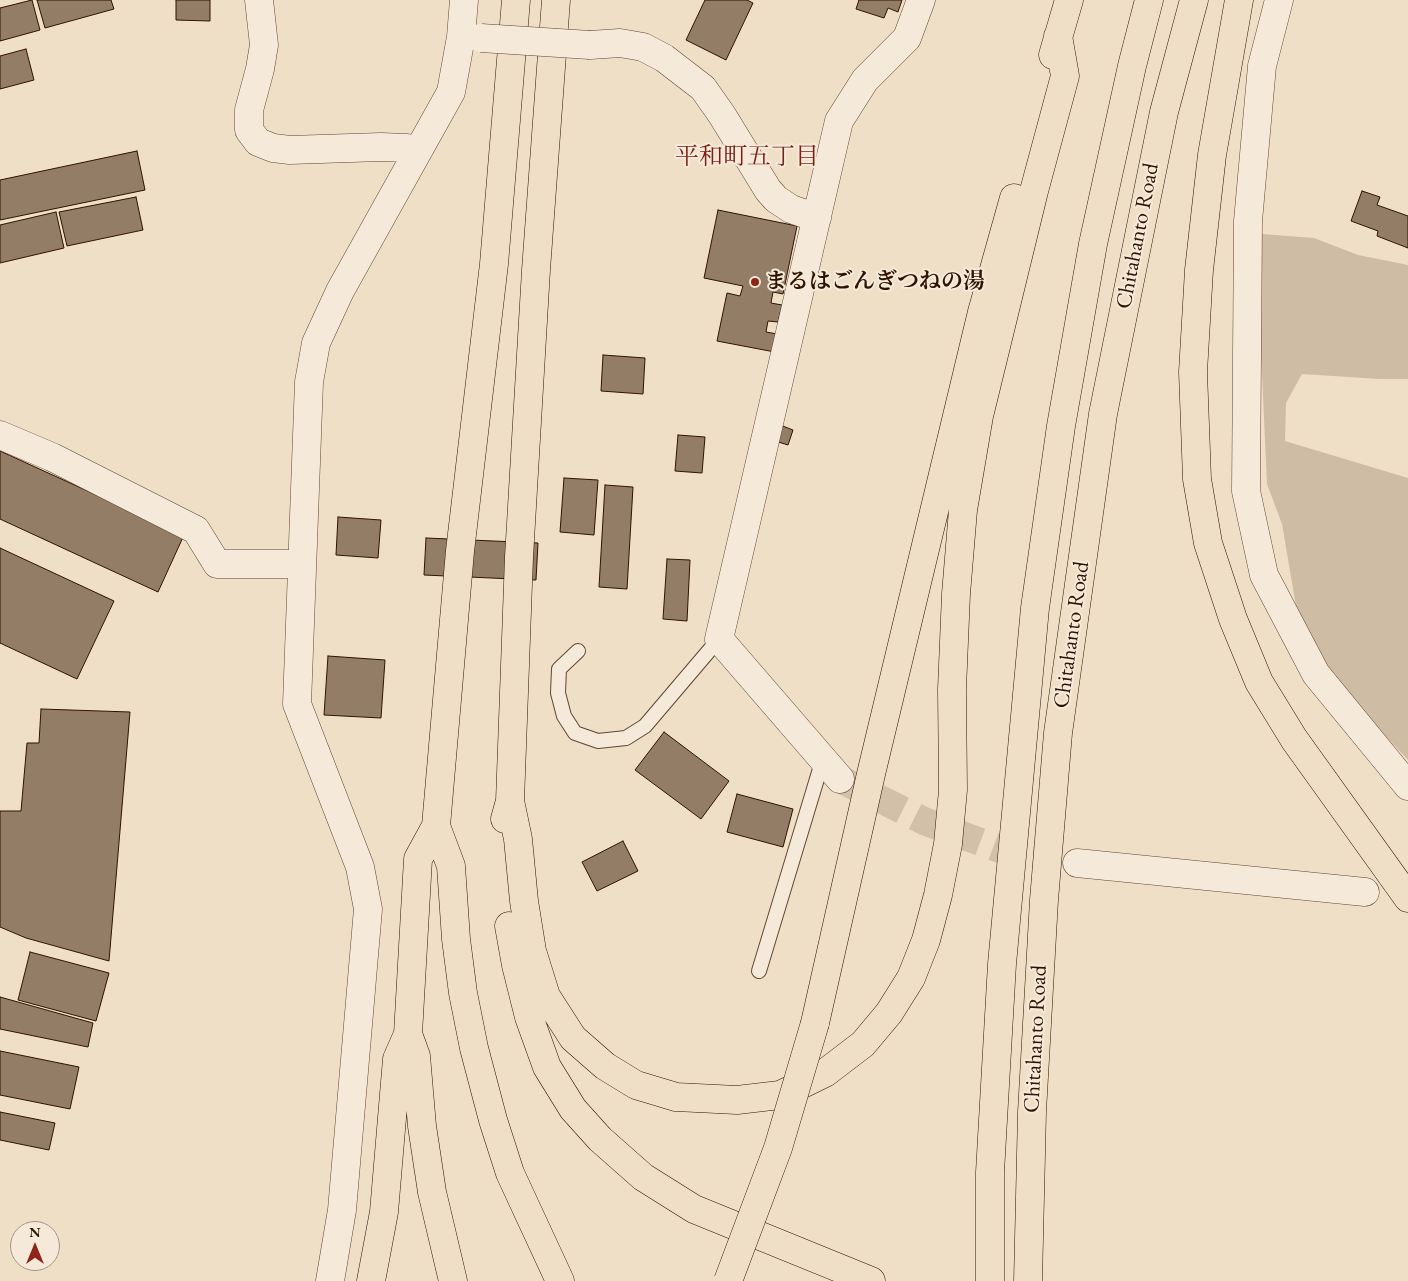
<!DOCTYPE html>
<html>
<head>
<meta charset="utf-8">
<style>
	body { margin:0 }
	#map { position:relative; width:1408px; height:1281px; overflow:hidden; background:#efdfc6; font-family:"EB Garamond",serif }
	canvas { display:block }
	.north { position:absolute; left:10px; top:1221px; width:50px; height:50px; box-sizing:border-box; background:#f5eada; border:1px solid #a69483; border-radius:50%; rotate:0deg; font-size:14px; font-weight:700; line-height:20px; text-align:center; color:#2f1301 }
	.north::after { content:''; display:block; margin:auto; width:18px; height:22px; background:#8f2418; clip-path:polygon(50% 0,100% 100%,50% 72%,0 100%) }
</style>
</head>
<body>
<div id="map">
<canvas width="1408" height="1281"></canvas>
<div class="north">N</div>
</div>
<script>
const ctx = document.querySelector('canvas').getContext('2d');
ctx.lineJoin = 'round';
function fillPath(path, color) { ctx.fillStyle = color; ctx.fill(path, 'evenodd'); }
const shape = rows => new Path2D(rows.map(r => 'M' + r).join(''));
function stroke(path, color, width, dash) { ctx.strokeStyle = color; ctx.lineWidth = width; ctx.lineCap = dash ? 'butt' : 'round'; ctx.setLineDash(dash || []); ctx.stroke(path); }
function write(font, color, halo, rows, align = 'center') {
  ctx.font = font + ' "EB Garamond","Noto Serif JP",serif'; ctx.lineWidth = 4; ctx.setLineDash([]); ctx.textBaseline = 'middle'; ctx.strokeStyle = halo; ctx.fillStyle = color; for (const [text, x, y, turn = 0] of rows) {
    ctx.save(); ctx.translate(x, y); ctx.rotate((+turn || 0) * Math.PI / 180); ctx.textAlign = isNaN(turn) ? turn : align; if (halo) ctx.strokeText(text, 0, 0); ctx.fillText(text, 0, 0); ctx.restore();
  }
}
fillPath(shape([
	[1262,234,1314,238,1358,255,1408,265,1408,379,1379,379,1302,374,1286,403,1285,441,1408,478,1408,760,1346,694,1300,630,1282,524,1267,484,1259,308]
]), '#cebca5');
const building = shape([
	[32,0,40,30,0,41,0,8,32,0],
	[37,0,111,0,114,9,45,28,37,0],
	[176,0,210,0,210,21,176,20,176,0],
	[705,0,747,0,753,3,726,60,686,40,705,0],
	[859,0,902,0,898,12,888,8,884,18,856,9,859,0],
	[26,49,34,80,0,89,0,56,26,49],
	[137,151,145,190,0,220,0,180,137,151],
	[1362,191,1380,197,1377,205,1408,216,1408,248,1377,236,1378,231,1351,221,1362,191],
	[136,197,143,230,67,246,59,212,136,197],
	[718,210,797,226,783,294,773,292,771,303,782,305,778,322,768,321,766,332,783,335,780,353,717,341,727,293,740,296,743,286,704,278,718,210],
	[56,212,64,248,0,263,0,225,56,212],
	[603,355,645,358,643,394,601,391,603,355],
	[780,425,793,430,788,445,775,441,780,425],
	[678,435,705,437,702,473,675,471,678,435],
	[0,451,184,535,158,592,0,519,0,451],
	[564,478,598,480,594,535,560,532,564,478],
	[605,485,633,487,627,589,599,587,605,485],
	[338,517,381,520,378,558,336,555,338,517],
	[426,538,538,543,536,580,424,575,426,538],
	[0,548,114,601,77,679,0,643,0,548],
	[667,559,690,560,687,621,663,619,667,559],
	[328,656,385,660,381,718,324,715,328,656],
	[41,709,130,712,109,961,26,938,0,927,0,811,21,811,27,743,39,743,41,709],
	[664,732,729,781,701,819,635,770,664,732],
	[737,794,793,809,783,847,727,832,737,794],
	[623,841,638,871,597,891,582,862,623,841],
	[30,952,109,973,96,1021,18,1000,30,952],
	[0,997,93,1023,88,1047,0,1029,0,997],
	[0,1051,79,1067,70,1109,0,1095,0,1051],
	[0,1112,55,1123,49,1150,0,1140,0,1112]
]);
fillPath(building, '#937d67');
stroke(building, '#2f1301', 1);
stroke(shape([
	[840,779,924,821,1032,861,1077,863]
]), '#d2c0a8', 28, [28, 14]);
const service = shape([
	[578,651,559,669,558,693,564,716,575,733,598,741,626,738,645,726,719,639],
	[759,971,823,759]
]);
const minor = shape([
	[259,0,264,45,260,69,249,110,249,130,258,142,273,148,290,150,381,147,407,148,416,153],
	[1279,0,1262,66,1248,221,1246,491,1264,575,1316,674,1408,786],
	[590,45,620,43,643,47,664,58,703,88,722,115,768,190,776,199,791,209,817,218],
	[0,435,52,457,196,530,217,564,302,564],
	[840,779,719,639,839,121,865,80,907,38,921,0],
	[1077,863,1365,892],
	[330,1281,342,1210,368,909,360,867,297,704,309,382,316,343,340,291,451,92,461,37,464,0]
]);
const motorway = shape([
	[1239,0,1212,155,1199,270,1193,372,1197,479,1208,543,1233,619,1259,682,1294,739,1408,898],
	[1053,55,1069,0],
	[510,801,518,839,524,901,532,951,546,996,573,1038,605,1066,636,1085,676,1097,737,1100,780,1095,825,1073,863,1044,889,1013,911,978,926,940,938,895,948,844,953,790,952,689,956,594,963,510,979,416,1034,191,1065,76,1058,36],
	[505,819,510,801,519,557,536,270,556,0],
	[436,826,451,866,456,939,463,993,474,1048,493,1120,510,1173,560,1281],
	[509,926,516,965,529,1017,547,1067,573,1109,600,1139,643,1177,694,1209,871,1281],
	[815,1023,871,774,982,312,1014,198],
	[408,1034,416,1056,422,1126,432,1192,453,1281],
	[371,1281,384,1212,397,1059,408,1034,418,859,436,826,460,551,494,264,516,0],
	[990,1281,990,1172,1002,964,1035,608,1061,426,1093,244,1132,66,1149,0],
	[1028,1281,1032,1112,1044,900,1058,733,1103,414,1164,112,1194,0]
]);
stroke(service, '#5f4632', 16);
stroke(minor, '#5f4632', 29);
stroke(motorway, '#2f1301', 29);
stroke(service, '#f5eada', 14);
stroke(minor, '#f5eada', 28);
stroke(motorway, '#efdfc6', 28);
const minorBridge = shape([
	[481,38,590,45]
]);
const motorwayBridge = shape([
	[728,1281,778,1148,815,1023]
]);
stroke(minorBridge, '#5f4632', 29, []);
stroke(motorwayBridge, '#2f1301', 29, []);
stroke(minorBridge, '#f5eada', 28);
stroke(motorwayBridge, '#efdfc6', 28);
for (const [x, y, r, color] of [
	[755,282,5,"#8f2418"]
]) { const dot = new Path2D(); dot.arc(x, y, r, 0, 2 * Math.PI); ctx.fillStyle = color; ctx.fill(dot); stroke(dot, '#f5eada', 2); }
write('22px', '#2f1301', '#f5eada', [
	["Chitahanto Road",1138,236,-79],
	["Chitahanto Road",1072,635,-82],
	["Chitahanto Road",1036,1039,-87]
]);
write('bold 22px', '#2f1301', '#f5eada', [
	["まるはごんぎつねの湯",765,282]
], 'left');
write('24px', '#7a1f14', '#f5eada', [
	["平和町五丁目",747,157]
]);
</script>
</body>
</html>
